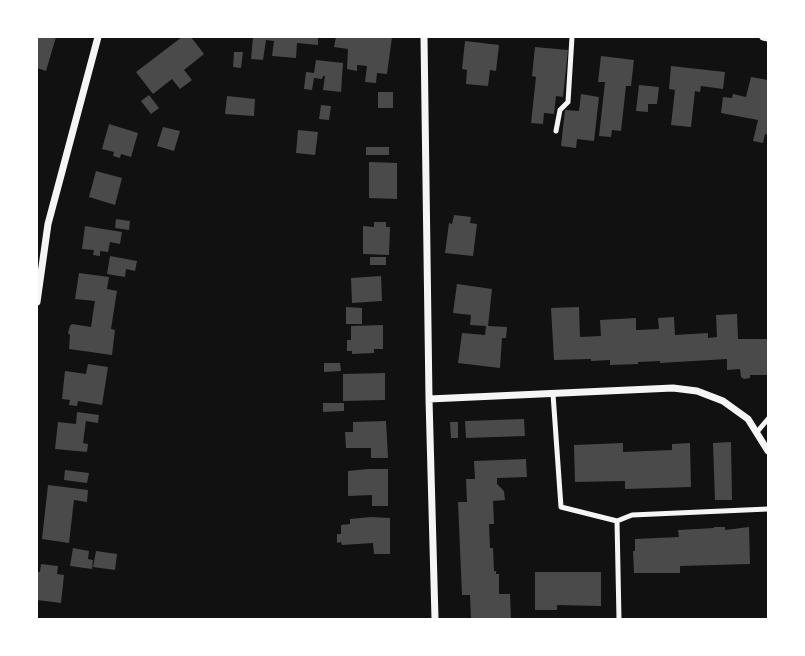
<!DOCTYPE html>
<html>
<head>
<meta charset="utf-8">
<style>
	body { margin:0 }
	#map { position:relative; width:805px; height:656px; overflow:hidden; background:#111; font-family:Arial,sans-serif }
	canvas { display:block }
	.frame { position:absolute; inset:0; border:38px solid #fff; pointer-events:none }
</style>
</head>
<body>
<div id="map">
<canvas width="805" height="656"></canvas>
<div class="frame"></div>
</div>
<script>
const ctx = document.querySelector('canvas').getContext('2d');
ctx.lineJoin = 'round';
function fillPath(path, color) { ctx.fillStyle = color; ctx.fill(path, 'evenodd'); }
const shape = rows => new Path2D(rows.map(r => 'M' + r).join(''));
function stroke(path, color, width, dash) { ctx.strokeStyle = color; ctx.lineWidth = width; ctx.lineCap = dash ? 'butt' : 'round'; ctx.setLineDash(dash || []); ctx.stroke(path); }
fillPath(shape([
	[37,37,56,37,46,71,37,68],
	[182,37,191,37,204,54,184,70,192,80,180,89,172,79,153,94,136,72],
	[253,37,318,37,318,45,297,43,296,58,272,56,274,41,266,40,263,60,251,59],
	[336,37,392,37,387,74,377,73,376,83,365,82,367,66,357,65,357,71,347,69,348,49,334,47],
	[465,41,499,45,496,71,490,70,488,86,466,84,467,70,462,69],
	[535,47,568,50,563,97,556,96,554,114,544,113,543,124,531,123,536,77,532,76],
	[234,52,243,52,241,68,233,67],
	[601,56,634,60,631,86,626,86,621,131,612,130,611,137,599,136,605,82,598,82],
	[316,60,343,63,341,92,323,90,325,76,323,76,322,79,314,78,312,90,304,89,306,72,314,73],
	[671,66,725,72,723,89,701,86,700,92,695,91,691,127,671,125,675,90,669,89],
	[751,77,768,80,768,135,765,134,763,143,753,141,758,120,721,113,723,97,732,98,733,94,746,97],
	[639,85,659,87,657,104,648,104,648,112,636,111],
	[378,92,393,92,393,108,378,108],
	[581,94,599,97,594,141,577,139,576,148,561,146,565,110,579,111],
	[149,95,159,108,151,114,141,101],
	[227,96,255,99,254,116,225,114],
	[321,105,331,106,329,120,319,119],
	[109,124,138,133,131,157,121,154,120,158,113,156,114,152,102,149],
	[163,127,180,131,174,151,157,146],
	[298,130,318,132,315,155,296,153],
	[366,147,389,147,389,155,366,155],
	[369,162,397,163,397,199,369,198],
	[96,171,122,178,115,205,89,197],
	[454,215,471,217,470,223,477,224,473,256,445,253,449,223,452,224],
	[116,219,130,221,129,230,115,228],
	[374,222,386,222,386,227,390,227,389,255,363,254,363,226,374,227],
	[85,226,122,232,120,244,110,242,108,252,100,251,100,256,93,255,94,250,82,249],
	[110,256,137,261,135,271,126,269,125,277,107,274],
	[370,257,386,257,386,265,370,265],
	[79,273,109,277,107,289,117,291,111,329,115,330,112,355,69,349,70,335,68,333,70,326,72,324,91,327,93,313,95,301,75,299],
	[381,276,382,301,352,303,351,278],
	[457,284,492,289,488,326,507,327,506,338,502,338,500,368,458,363,462,333,485,335,486,326,470,325,471,315,453,313],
	[346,307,362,308,362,324,346,324],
	[579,307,580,337,601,336,600,320,636,318,636,330,659,329,658,318,674,317,675,335,708,333,708,338,717,337,716,315,737,314,738,339,768,339,768,375,750,375,750,378,744,379,741,377,740,369,727,370,727,359,660,363,660,361,638,362,638,364,610,365,610,360,591,361,591,359,554,360,551,308],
	[383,325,383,349,374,349,374,353,352,354,352,351,347,351,347,340,351,340,351,326],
	[324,363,340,363,341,371,324,372],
	[88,364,108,367,102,405,78,401,77,406,69,405,70,400,62,399,65,371,86,374],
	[385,373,385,400,343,401,343,374],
	[323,403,344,403,344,411,323,412],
	[77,412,99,415,98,423,86,421,83,443,88,444,87,452,55,449,58,422,76,424],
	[524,419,525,436,466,438,465,421],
	[386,421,388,458,371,458,371,448,346,448,345,432,353,432,353,422],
	[450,422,458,422,458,438,451,438],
	[731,442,732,500,715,500,713,443],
	[623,443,623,452,672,450,672,444,690,443,691,487,625,489,625,481,575,482,574,445],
	[526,459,527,477,497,478,497,484,504,491,505,500,493,501,494,524,489,524,490,548,493,548,494,571,496,571,496,574,499,574,499,594,510,594,511,619,471,619,470,595,462,595,458,502,467,502,466,479,475,479,474,461],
	[368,469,388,469,388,506,372,506,372,495,348,496,348,471],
	[65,470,89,473,87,483,64,480],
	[48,485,88,490,87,502,74,500,69,543,42,539],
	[371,517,390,518,390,554,374,554,373,543,342,545,341,542,337,543,337,534,341,534,341,525,350,524,350,519],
	[714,527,725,527,725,530,749,527,750,564,680,566,680,573,634,573,633,551,635,551,635,539,679,537,678,530,714,528],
	[73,548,89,551,88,559,93,560,92,569,70,566],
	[96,551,117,554,115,570,93,567],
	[41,564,58,566,57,574,64,575,61,603,37,600,38,572,40,572],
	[535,572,601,572,601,606,557,605,557,610,535,610]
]), '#4a4a4a');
stroke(shape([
	[556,131,560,110,568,102,572,37],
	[553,394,561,507,617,521,619,619],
	[757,432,768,419],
	[617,521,632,515,768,509]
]), '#f5f5f5', 5);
stroke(shape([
	[424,37,429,399,435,619],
	[763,37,768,38],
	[37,302,48,224,98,37],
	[429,399,673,388,697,391,723,401,748,419,768,451]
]), '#f5f5f5', 7);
</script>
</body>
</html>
